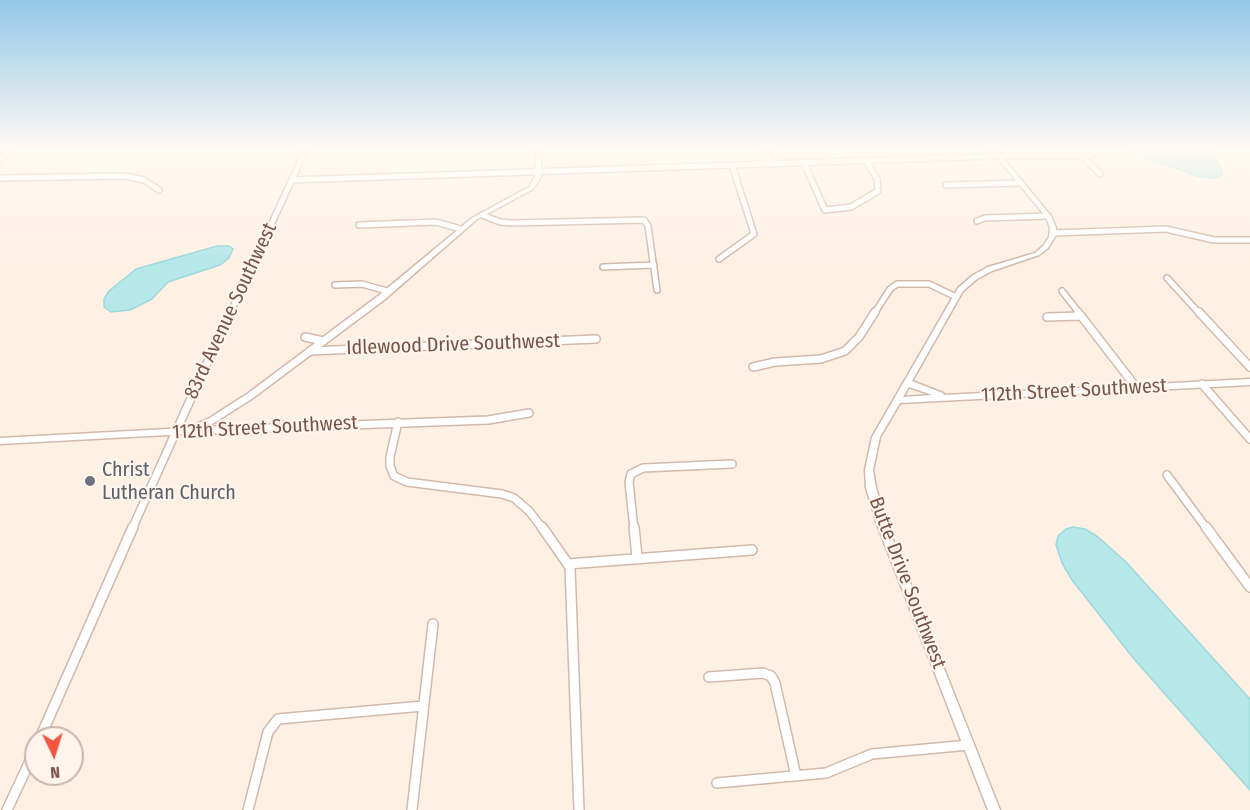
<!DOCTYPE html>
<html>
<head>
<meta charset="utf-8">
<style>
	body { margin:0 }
	#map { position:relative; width:1250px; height:810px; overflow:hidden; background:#fef1e4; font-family:"Fira Sans Condensed",sans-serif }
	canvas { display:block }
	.north { position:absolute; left:24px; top:726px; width:60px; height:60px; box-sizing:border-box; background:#fff5ec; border:2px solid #c9b5aa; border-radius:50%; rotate:176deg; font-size:16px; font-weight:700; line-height:24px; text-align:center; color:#785447 }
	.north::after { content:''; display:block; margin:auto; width:21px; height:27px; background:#f15540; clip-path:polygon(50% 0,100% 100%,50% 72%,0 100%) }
</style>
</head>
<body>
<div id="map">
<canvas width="1250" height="810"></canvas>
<div class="north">N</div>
</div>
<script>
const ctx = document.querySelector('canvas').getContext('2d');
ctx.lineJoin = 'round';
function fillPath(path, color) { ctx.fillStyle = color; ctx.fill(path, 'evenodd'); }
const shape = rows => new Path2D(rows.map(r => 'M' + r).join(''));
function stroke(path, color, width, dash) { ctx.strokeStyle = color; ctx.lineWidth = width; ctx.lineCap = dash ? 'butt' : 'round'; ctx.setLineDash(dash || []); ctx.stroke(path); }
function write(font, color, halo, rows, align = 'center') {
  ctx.font = font + ' "Fira Sans Condensed",sans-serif'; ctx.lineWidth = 4.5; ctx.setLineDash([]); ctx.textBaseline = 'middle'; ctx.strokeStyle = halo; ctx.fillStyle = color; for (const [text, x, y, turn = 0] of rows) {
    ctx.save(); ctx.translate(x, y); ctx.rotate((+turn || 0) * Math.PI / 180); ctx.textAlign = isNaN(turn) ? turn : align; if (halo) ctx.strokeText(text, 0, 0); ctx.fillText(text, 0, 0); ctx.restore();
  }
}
const water = shape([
	[1129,149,1211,149,1223,174,1216,178,1197,176,1149,159,1129,149],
	[217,246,229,246,233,249,229,258,220,265,168,282,152,299,130,310,111,312,104,307,104,299,109,291,136,269,217,246],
	[1073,527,1085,529,1098,537,1126,562,1250,699,1250,790,1134,659,1072,580,1062,563,1056,545,1058,536,1066,529,1073,527]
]);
fillPath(water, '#b6e7e9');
stroke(water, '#9cd8dc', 1.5);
const minorFar2 = shape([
	[766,149,772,164],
	[1082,156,1100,174],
	[804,163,825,210,851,207,878,191,877,179,866,161],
	[0,178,126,176,144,180,159,190],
	[292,180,999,156,1091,156],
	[946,185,1021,183],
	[482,215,500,222,513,223,644,220,648,226,657,290],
	[977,221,985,218,1048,216],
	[359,225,436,222,461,229],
	[1053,233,1166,229,1214,240,1250,240],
	[719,259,754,234,732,165],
	[603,267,654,265],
	[1167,278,1200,314],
	[335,285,362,284,387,291],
	[1062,291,1080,314],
	[230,314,306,149],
	[874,314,890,289,897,284,929,284,956,297]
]);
const minorFar1 = shape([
	[1078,312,1136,387],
	[1199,312,1250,367],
	[1047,317,1080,316],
	[305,337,323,341],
	[310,351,596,339],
	[753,367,775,362,821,359,845,351,859,337,875,312],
	[1202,384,1250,439],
	[398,422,390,457,390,466,394,476,407,482,502,494,514,498,529,511,543,529],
	[187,431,488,420,529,413],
	[1167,475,1207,529],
	[132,529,230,312],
	[634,529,629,482,631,474,643,468,732,464]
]);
const minor = shape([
	[542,527,570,567,579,810],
	[634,527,637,557],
	[1206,527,1250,587],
	[568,564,752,550],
	[709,677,763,673,771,676,775,683,796,776],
	[40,738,133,527],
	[717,783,826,773,872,754,969,745],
	[7,810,36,748],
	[248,810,268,732,278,719,423,706],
	[412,810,433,624]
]);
const tertiary = shape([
	[9,149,15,149,0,163,0,158,9,149],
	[536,149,542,149,541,177,533,189,476,220,384,300,253,398,214,423,187,434,0,444,0,438,186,428,208,419,247,394,378,296,472,218,529,187,535,177,536,149],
	[990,149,996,149,1051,216,1056,228,1055,237,1048,248,1039,255,992,271,977,279,963,291,912,381,943,393,944,395,1250,379,1250,385,900,403,880,437,873,470,876,488,888,527,1000,810,988,810,878,527,866,488,865,470,872,437,958,288,973,275,988,267,1035,253,1043,246,1049,237,1050,228,1046,217,990,149],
	[909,387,932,395,903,397,909,387]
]);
stroke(minorFar2, '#d2b9ab', 8);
stroke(minorFar1, '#d2b9ab', 10);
stroke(minor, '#d2b9ab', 12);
stroke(tertiary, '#d2b9ab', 3);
stroke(minorFar2, '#fff', 5);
stroke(minorFar1, '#fff', 7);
stroke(minor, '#fff', 9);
fillPath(tertiary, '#fff');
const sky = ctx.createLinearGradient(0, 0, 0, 262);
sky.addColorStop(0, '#94c8e8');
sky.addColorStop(0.57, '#fff9f3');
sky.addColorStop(1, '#fff9f300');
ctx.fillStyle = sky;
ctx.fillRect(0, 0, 1250, 262);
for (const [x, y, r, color] of [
	[90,481,6,"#6b7280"]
]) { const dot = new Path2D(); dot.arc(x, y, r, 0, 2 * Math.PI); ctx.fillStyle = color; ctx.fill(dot); stroke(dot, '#fff5ec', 2); }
write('20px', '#785447', '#fff5ec', [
	["83rd Avenue Southwest",231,311,-65],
	["Idlewood Drive Southwest",453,345,-2],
	["112th Street Southwest",1074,391,-3],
	["112th Street Southwest",265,428,-3],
	["Butte Drive Southwest",907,583,69]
]);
write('20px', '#5b616d', '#fff5ec', [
	["Christ",102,470],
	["Lutheran Church",102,493]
], 'left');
</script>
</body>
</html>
